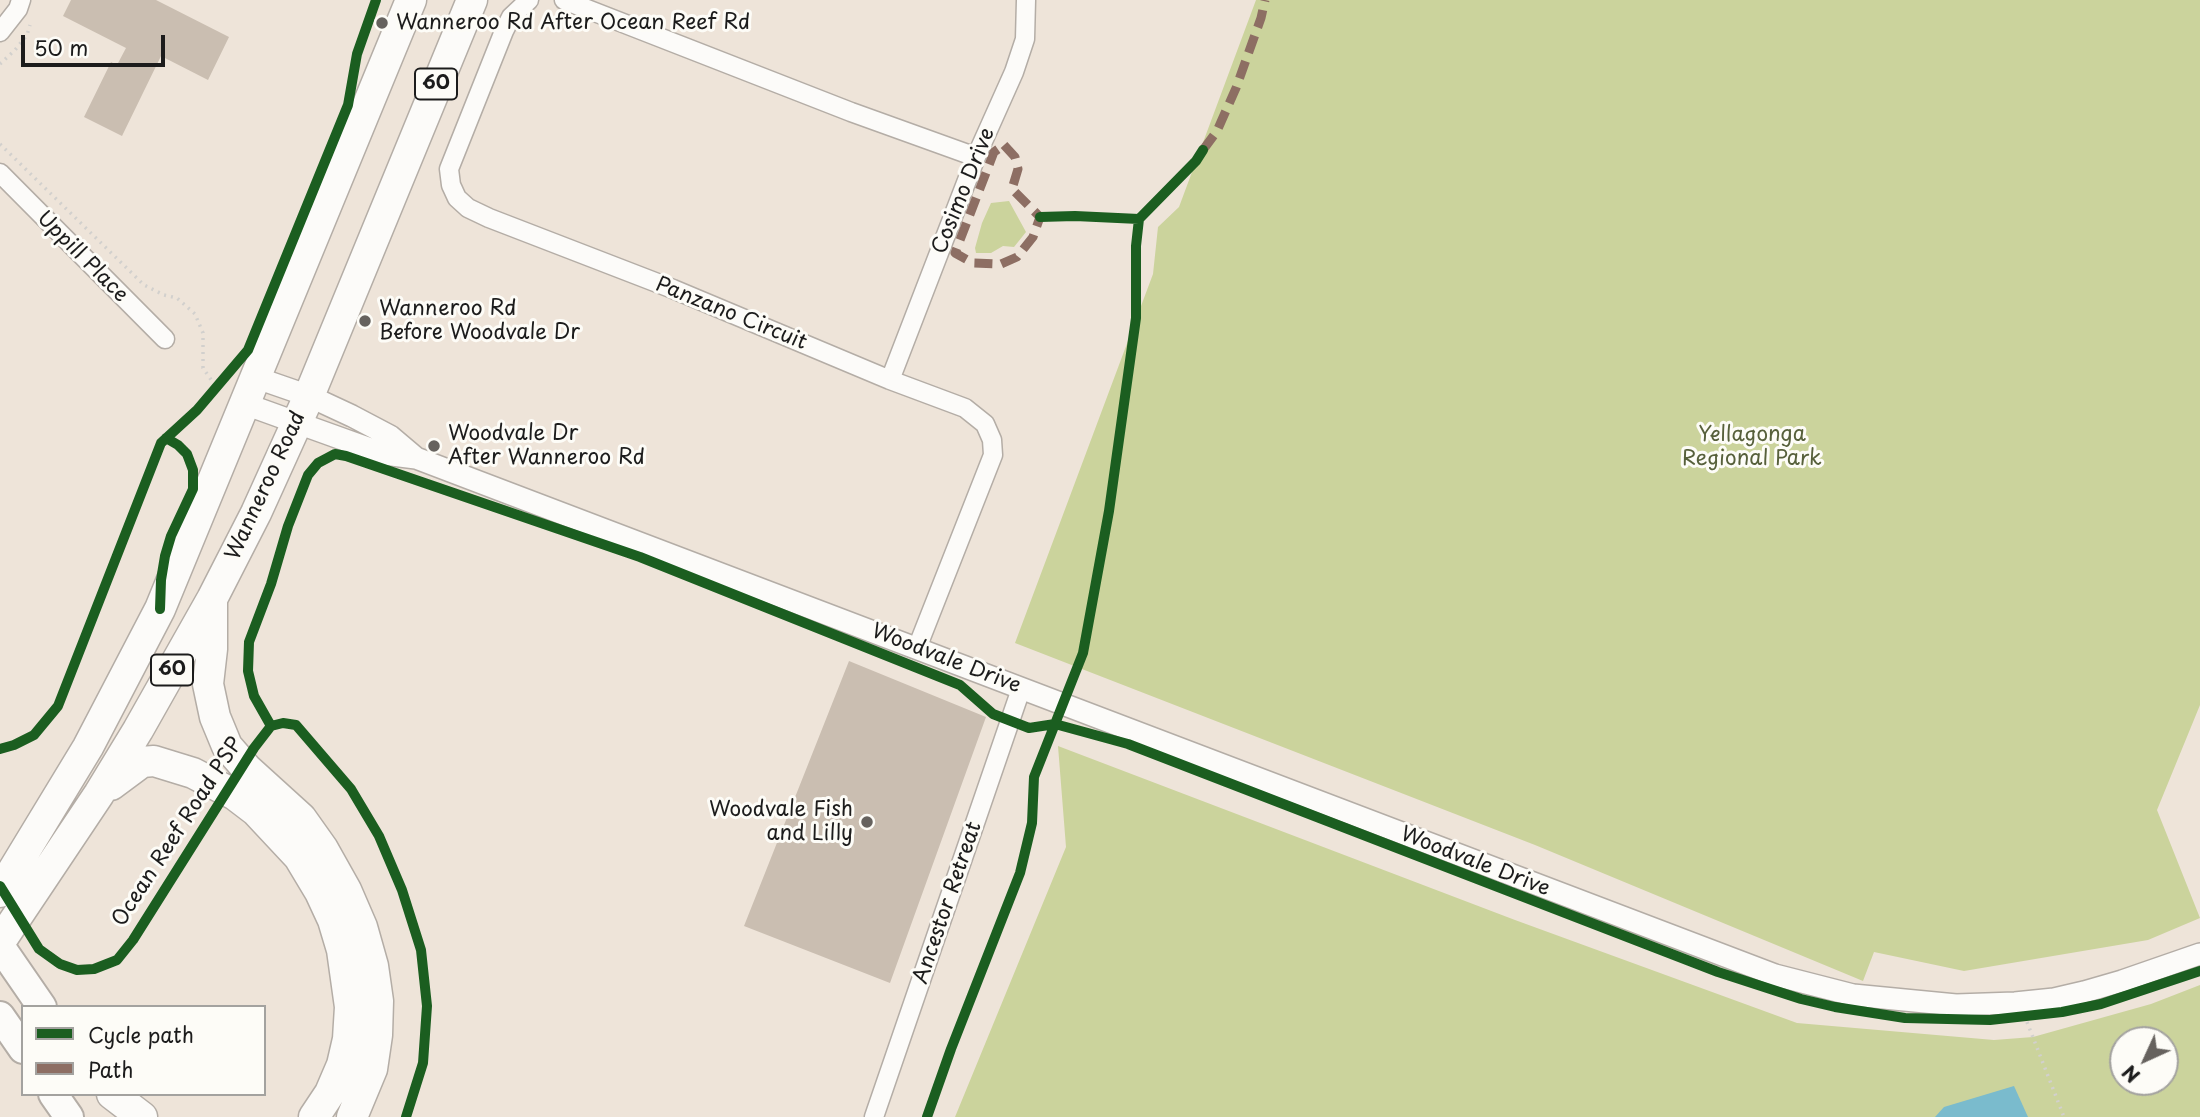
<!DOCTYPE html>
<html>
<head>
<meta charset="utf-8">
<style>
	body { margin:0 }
	#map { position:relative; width:2200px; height:1117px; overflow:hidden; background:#eee4d9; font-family:"Playpen Sans",sans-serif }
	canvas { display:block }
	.legend { position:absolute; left:21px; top:1005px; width:245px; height:91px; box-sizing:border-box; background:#fdfcf7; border:2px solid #a3a29f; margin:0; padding:9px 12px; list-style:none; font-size:21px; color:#1c1c1c }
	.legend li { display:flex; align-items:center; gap:14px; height:35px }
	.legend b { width:35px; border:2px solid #a3a29f }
	.north { position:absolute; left:2109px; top:1026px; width:70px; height:70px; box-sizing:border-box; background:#fdfcf7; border:2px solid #a3a29f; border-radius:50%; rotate:225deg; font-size:19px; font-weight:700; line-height:28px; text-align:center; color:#1c1c1c }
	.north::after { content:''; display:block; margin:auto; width:24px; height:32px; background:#66625e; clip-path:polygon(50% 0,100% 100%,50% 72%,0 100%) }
	.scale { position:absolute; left:21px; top:35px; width:144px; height:32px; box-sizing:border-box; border:4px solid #1c1c1c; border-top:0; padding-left:9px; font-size:21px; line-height:24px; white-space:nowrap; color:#1c1c1c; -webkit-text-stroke:5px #fdfcf7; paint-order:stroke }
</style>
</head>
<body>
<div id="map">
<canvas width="2200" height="1117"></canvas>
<ul class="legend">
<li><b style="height:9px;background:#1b5e20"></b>Cycle path</li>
<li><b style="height:9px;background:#8d6e63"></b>Path</li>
</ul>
<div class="north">N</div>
<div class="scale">50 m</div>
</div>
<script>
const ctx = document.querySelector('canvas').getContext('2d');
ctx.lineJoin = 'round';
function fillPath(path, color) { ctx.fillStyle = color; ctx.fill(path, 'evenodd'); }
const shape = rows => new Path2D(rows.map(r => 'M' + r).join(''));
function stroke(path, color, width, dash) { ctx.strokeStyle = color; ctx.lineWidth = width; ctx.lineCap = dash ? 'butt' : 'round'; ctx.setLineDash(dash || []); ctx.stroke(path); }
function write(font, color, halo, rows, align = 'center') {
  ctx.font = font + ' "Playpen Sans",sans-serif'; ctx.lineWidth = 6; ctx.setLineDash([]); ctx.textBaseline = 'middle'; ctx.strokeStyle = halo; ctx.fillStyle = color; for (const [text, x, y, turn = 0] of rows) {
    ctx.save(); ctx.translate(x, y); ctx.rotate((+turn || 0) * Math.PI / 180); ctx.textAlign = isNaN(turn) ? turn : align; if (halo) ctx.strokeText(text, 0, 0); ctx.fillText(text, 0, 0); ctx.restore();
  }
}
fillPath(shape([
	[1256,0,2200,0,2200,705,2157,810,2200,918,2148,940,1964,971,1874,952,1863,981,1535,845,1015,643,1153,274,1158,227,1179,207],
	[1009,201,1026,232,1014,247,1003,246,991,253,976,253,975,248,982,223,991,203],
	[1058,746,1515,920,1797,1023,1994,1040,2033,1037,2151,1004,2200,985,2200,1117,955,1117,1066,847],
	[2123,1040,2165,1040,2165,1082,2123,1082]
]), '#cbd39c');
fillPath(shape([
	[2014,1086,2028,1117,1935,1117,1944,1107]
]), '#7abbcd');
fillPath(shape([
	[71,0,156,0,229,37,208,80,161,56,122,136,84,117,111,62,117,65,126,48,63,16],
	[849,661,986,717,890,983,744,926]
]), '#cabeb1');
const minor = shape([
	[529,0,511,17,504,31,449,169,451,185,457,198,468,208,489,218,673,289,890,380,965,408,985,424,992,440,993,455,917,648],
	[564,0,851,112,976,157],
	[0,32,18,9,21,0],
	[0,173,165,339],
	[890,380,976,157,1014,72,1025,39,1026,0],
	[874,1117,1021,689]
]);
const tertiary = shape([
	[257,378,309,396,352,416,390,436,416,458],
	[245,404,384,454,416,458,1775,975,1853,995,1956,1005,2015,1003,2054,999,2084,992,2122,981,2200,954]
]);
const primary = shape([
	[0,946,42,1007],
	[0,1016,23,1049],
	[53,1094,69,1117]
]);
const trunk = shape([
	[212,599,212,649,208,684,215,717,227,746,247,769,301,818,323,849,346,890,362,927,373,966,378,1001,377,1035,372,1069,352,1117],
	[111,785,142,762,154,761,193,773,235,795,256,811,299,857,320,892,333,920,342,950,350,1007,348,1039,342,1065,330,1093,314,1117],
	[0,892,88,747,160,609,411,0],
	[0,942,99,794,138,730,212,599,256,513,309,396,472,0],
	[112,1094,142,1117]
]);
stroke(minor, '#b4ada6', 21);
stroke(tertiary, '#b4ada6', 24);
stroke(primary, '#b4ada6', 32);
stroke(trunk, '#b4ada6', 33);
stroke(shape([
	[0,64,15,50,27,35,30,25],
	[0,144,144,285,164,295,177,298,195,314,203,333,203,368,216,387],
	[2027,1022,2064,1117]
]), '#d2d0cd', 3.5, [2, 5]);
stroke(minor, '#fcfbf9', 18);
stroke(tertiary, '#fcfbf9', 21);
stroke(primary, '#fcfbf9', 28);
stroke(trunk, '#fcfbf9', 30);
stroke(shape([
	[1004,145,1015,157,1018,169,1012,189,1040,217,1033,237,1017,257,1001,264,973,263,955,253,994,152,1004,145],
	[1203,150,1217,131,1236,88,1261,18,1265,0]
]), '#8d6e63', 9, [18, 9]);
stroke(shape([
	[1040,217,1075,216,1139,219],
	[160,609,161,580,165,556,171,536,193,489,193,470,187,454,178,445,166,438],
	[271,726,254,696,248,671,249,642,271,584,288,526,308,475,318,463,335,454,346,456,640,557,960,685,993,714,1029,728,1055,724,1128,744,1718,972,1801,999,1835,1007,1905,1018,1990,1020,2062,1012,2101,1004,2200,971],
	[0,749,14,745,34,735,58,706,161,443,197,410,248,350,348,105,357,54,376,0],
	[0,886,39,949,60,964,77,970,94,969,117,960,133,940,254,748,271,726,283,723,296,725,351,789,379,836,402,890,421,950,427,1006,423,1063,406,1117],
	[927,1117,951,1049,1020,873,1032,823,1034,777,1083,653,1109,511,1136,318,1136,246,1139,219,1196,161,1203,150]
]), '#1b5e20', 10);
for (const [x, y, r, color] of [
	[382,23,7,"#66625e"],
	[365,321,7,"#66625e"],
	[434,446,7,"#66625e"],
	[867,822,7,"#66625e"]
]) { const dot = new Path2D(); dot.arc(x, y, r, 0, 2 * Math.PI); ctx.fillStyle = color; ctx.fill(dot); stroke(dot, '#fdfcf7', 2.5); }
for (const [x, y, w] of [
	[436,84,42],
	[172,670,42]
]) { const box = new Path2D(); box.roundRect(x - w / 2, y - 15.5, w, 31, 5); ctx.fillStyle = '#fdfcf7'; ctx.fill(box); stroke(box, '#1c1c1c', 2); }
write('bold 19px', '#1c1c1c', null, [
	["60",436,84],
	["60",172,670]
]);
write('21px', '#1c1c1c', '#fdfcf7', [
	["Wanneroo Rd After Ocean Reef Rd",396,23],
	["Wanneroo Rd",379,309],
	["Before Woodvale Dr",379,333],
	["Woodvale Dr",448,434],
	["After Wanneroo Rd",448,458],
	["Woodvale Fish",853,810,"right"],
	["and Lilly",853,834,"right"]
], 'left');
write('21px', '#1c1c1c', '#fdfcf7', [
	["Cosimo Drive",964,191,-68],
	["Uppill Place",82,257,45],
	["Panzano Circuit",731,314,22],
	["Wanneroo Road",266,486,-65],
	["Woodvale Drive",946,659,21],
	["Ocean Reef Road PSP",178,832,-57],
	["Woodvale Drive",1475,862,21],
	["Ancestor Retreat",948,903,-71]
]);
write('21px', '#57603b', '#fdfcf7', [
	["Yellagonga",1752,435],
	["Regional Park",1752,459]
]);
</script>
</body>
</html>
